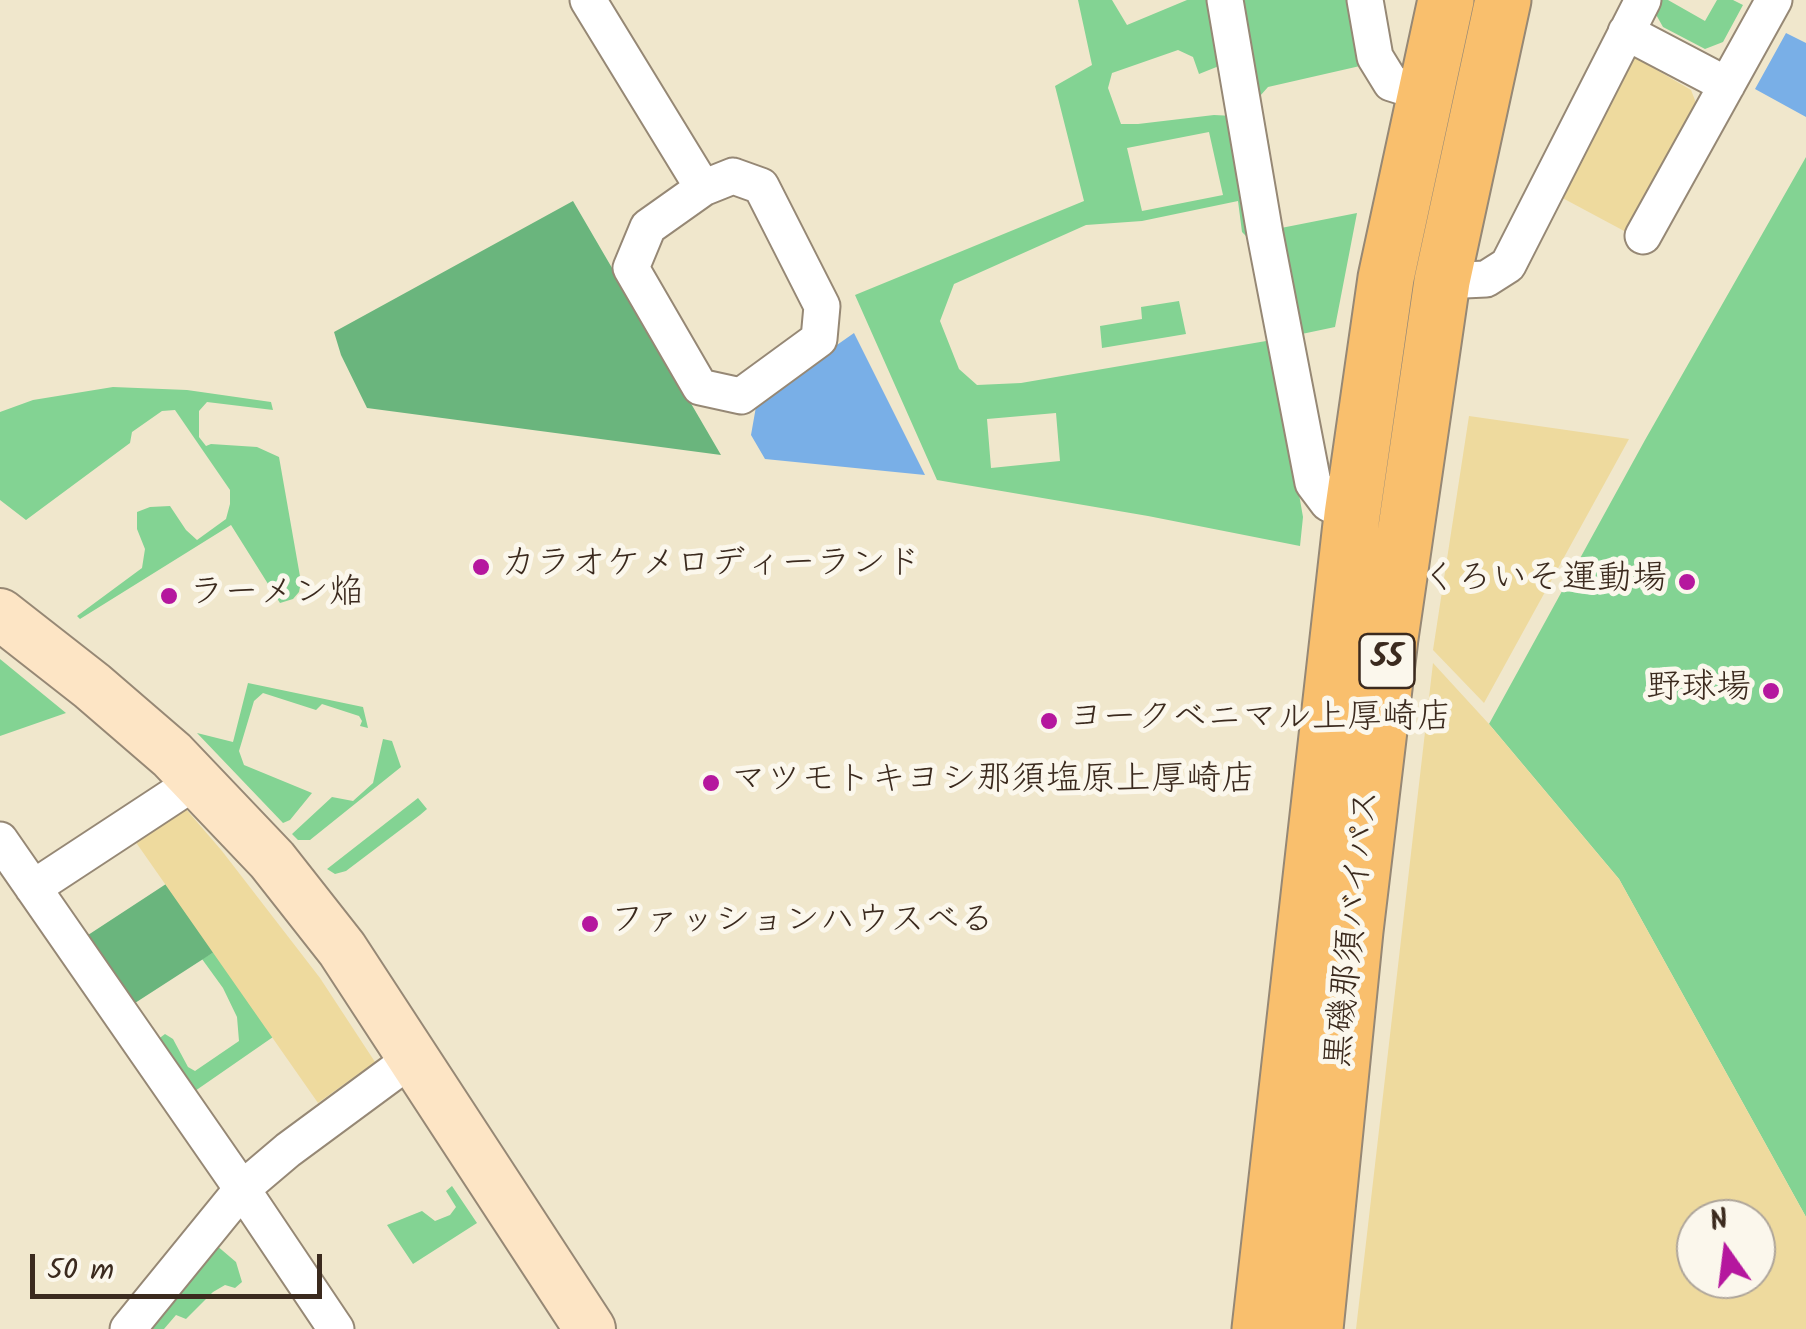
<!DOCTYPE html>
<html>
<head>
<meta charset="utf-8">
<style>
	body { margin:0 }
	#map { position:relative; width:1806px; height:1329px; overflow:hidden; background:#f0e7cc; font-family:Kalam,sans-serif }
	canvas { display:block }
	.north { position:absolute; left:1676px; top:1199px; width:100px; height:100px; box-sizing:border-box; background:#fbf7ec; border:2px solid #aea59a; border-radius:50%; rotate:346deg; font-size:28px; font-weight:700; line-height:40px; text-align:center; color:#3b2a1e }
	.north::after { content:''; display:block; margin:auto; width:35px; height:45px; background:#b5179e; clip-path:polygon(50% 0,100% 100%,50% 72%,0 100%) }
	.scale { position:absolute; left:30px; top:1254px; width:292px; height:45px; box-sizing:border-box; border:5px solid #3b2a1e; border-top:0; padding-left:12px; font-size:30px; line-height:35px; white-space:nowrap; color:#3b2a1e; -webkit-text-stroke:8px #fbf7ec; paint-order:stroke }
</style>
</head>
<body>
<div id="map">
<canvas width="1806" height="1329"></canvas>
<div class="north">N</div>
<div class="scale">50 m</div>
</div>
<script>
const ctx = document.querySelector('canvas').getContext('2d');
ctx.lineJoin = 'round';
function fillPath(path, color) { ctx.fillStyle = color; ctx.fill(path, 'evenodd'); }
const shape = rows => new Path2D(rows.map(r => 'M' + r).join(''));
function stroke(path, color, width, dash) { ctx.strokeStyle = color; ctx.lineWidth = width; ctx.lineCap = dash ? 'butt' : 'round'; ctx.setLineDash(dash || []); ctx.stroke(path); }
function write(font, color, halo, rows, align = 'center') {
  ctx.font = font + ' Kalam,"Klee One",sans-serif'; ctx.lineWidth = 10; ctx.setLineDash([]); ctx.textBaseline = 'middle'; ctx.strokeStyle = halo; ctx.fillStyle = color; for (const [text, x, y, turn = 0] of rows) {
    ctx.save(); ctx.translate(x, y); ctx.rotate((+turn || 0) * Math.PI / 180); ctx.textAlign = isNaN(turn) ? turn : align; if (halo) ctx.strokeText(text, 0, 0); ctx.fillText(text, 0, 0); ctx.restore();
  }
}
fillPath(shape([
	[1078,0,1112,0,1127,25,1187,0,1213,0,1224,64,1199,74,1193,57,1178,50,1112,73,1108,88,1121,124,1138,124,1214,115,1234,116,1255,229,1247,237,1242,232,1238,201,1142,221,1086,225,954,284,940,321,959,369,977,385,1021,383,1272,340,1303,517,1300,546,1148,516,937,480,855,295,1084,201,1055,86,1092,65],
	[1209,132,1223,195,1142,211,1127,148],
	[1056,413,1060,461,991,468,987,419],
	[1235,0,1348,0,1360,66,1268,87,1260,96,1270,149,1262,150],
	[1658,0,1668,0,1705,21,1717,0,1733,0,1743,5,1723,42,1705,49,1663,27,1654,11],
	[1806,157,1806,1217,1619,879,1489,724,1645,440],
	[1357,213,1335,327,1297,335,1276,229],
	[1179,301,1186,334,1102,348,1100,326,1142,319,1141,307],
	[113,387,187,390,271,402,273,410,207,402,199,411,199,437,206,446,211,444,257,447,279,457,301,582,299,592,293,599,280,603,231,525,80,619,77,616,142,568,145,549,137,529,137,512,150,507,170,506,186,530,197,540,226,519,230,504,230,490,175,410,162,411,132,432,130,443,26,520,0,500,0,412,33,400],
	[0,659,66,713,0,736],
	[248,683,363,707,368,728,360,726,362,721,359,716,322,704,316,710,263,693,254,701,239,751,244,765,312,793,290,820,283,823,197,733,233,742],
	[383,739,392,741,401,767,310,840,298,840,292,834,332,797,353,801,373,783],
	[418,798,427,809,420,815,346,871,335,874,327,869],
	[214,952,273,1037,195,1091,157,1040,165,1034,173,1039,188,1067,195,1071,239,1041,237,1017,223,988,202,959],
	[452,1186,477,1223,413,1264,387,1225,422,1211,435,1221,450,1215,456,1207,446,1191],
	[216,1245,236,1262,242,1282,235,1288,225,1285,213,1292,186,1319,176,1315,164,1329,149,1329]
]), '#83d393');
fillPath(shape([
	[573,201,721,455,367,408,341,355,334,332],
	[166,884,214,952,135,1003,127,998,85,937]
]), '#6ab57d');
fillPath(shape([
	[1628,53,1691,90,1698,108,1626,232,1555,194],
	[1469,416,1629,439,1484,703,1433,650],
	[1433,663,1489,724,1619,879,1806,1217,1806,1329,1356,1329],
	[1696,1219,1756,1219,1756,1279,1696,1279],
	[185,808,222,851,320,978,375,1062,318,1103,135,841]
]), '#eeda9e');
fillPath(shape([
	[1786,33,1806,43,1806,117,1755,89],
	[854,333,925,475,765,459,751,435,757,401]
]), '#79afe7');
const street = shape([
	[588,0,703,188],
	[1225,0,1265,234,1313,483,1328,503,1352,515],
	[1365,0,1375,57,1391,83,1426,94],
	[1626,32,1727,85],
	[733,176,761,186,822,306,819,339,741,396,700,387,631,268,648,227,703,188,733,176],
	[1643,236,1774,0],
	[1442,281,1486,279,1508,265,1643,0],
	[0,840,242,1189,336,1329],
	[33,888,196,781],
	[128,1329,242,1189,288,1150,414,1057]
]);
const secondary = shape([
	[0,614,92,686,172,755,272,860,342,949,590,1329]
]);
const primary = shape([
	[1260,1329,1352,515,1386,278,1446,0],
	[1315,1329,1355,931,1390,638,1442,281,1503,0]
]);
stroke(street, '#968875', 39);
stroke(secondary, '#968875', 54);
stroke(primary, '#968875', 59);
stroke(street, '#fff', 35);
stroke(secondary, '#fde5c5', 50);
stroke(primary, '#f9bf6d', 55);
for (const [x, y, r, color] of [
	[481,567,10,"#b5179e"],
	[1687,582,10,"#b5179e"],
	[169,596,10,"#b5179e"],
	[1771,691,10,"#b5179e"],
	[1049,721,10,"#b5179e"],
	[711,783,10,"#b5179e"],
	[590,924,10,"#b5179e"]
]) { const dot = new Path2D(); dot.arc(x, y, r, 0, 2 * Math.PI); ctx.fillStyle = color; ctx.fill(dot); stroke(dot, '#fbf7ec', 4); }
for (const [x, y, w] of [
	[1387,661,55]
]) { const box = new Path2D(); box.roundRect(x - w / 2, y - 27, w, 54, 8); ctx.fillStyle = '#fbf7ec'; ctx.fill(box); stroke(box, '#3b2a1e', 2.5); }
write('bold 32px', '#3b2a1e', null, [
	["55",1387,661]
]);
write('35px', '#3b2a1e', '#fbf7ec', [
	["カラオケメロディーランド",501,567],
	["くろいそ運動場",1667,582,"right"],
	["ラーメン焔",189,596],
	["野球場",1751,691,"right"],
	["ヨークベニマル上厚崎店",1069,721],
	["マツモトキヨシ那須塩原上厚崎店",731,783],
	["ファッションハウスべる",610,924]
], 'left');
write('35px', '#3b2a1e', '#fbf7ec', [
	["黒磯那須バイパス",1356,929,-84]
]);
</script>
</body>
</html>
